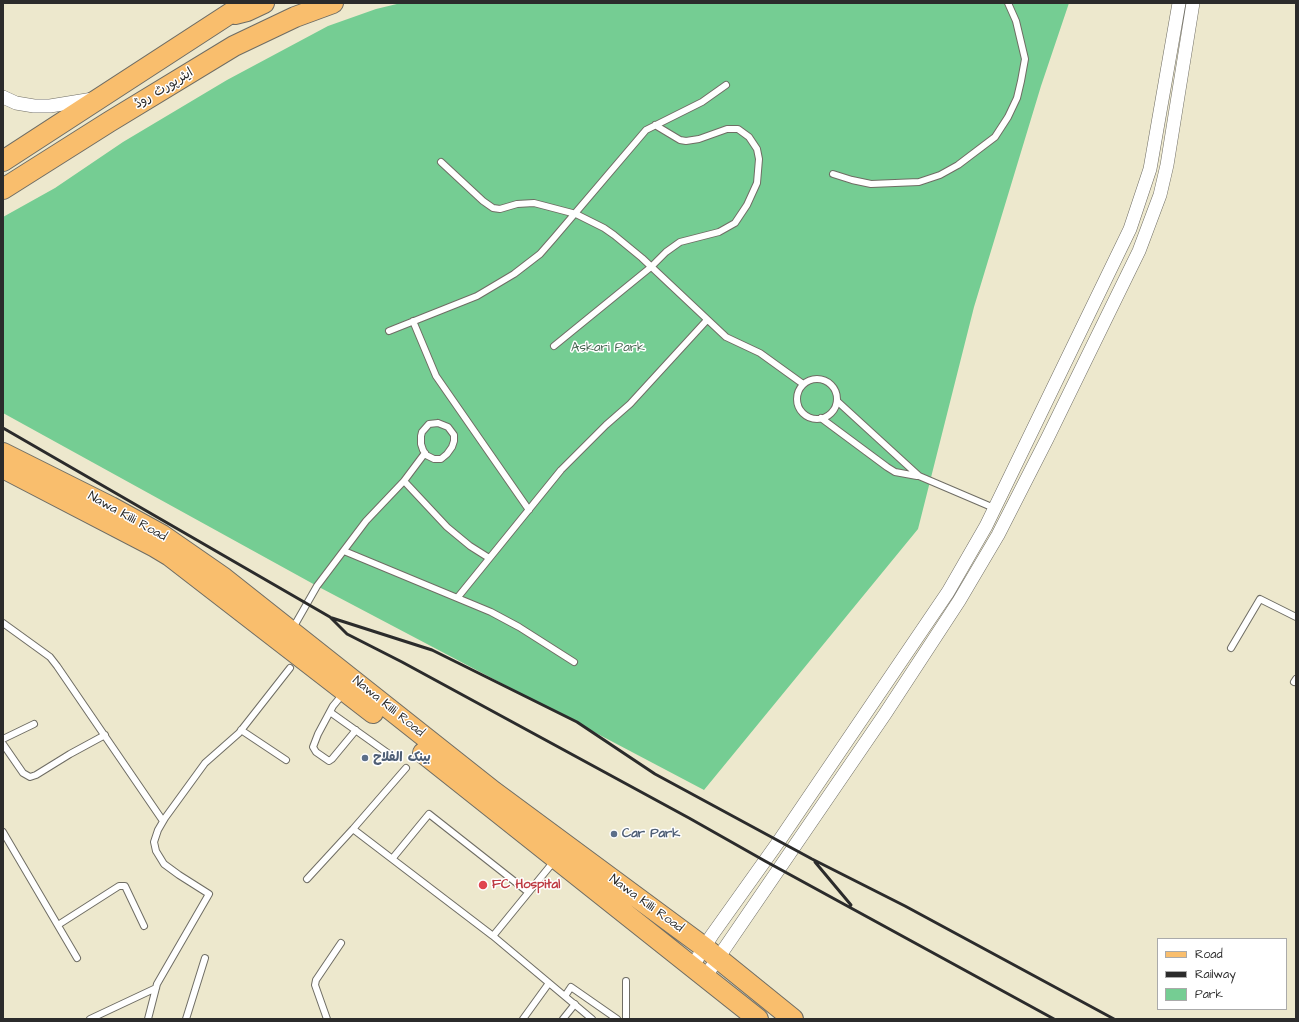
<!DOCTYPE html>
<html>
<head>
<meta charset="utf-8">
<style>
	body { margin:0 }
	#map { position:relative; width:1299px; height:1022px; overflow:hidden; background:#ede8cd; font-family:"Architects Daughter",sans-serif }
	canvas { display:block }
	.frame { position:absolute; inset:0; border:4px solid #2b2b2b; pointer-events:none }
	.legend { position:absolute; left:1157px; top:938px; width:130px; height:72px; box-sizing:border-box; background:#fff; border:1px solid #aaa; margin:0; padding:5px 7px; list-style:none; font-size:12px; color:#2b2b2b }
	.legend li { display:flex; align-items:center; gap:8px; height:20px }
	.legend b { width:20px; border:1px solid #aaa }
</style>
</head>
<body>
<div id="map">
<canvas width="1299" height="1022"></canvas>
<div class="frame"></div>
<ul class="legend">
<li><b style="height:5px;background:#f9be6d"></b>Road</li>
<li><b style="height:5px;background:#2b2b2b"></b>Railway</li>
<li><b style="height:11px;background:#75cd93"></b>Park</li>
</ul>
</div>
<script>
const ctx = document.querySelector('canvas').getContext('2d');
ctx.lineJoin = 'round';
function fillPath(path, color) { ctx.fillStyle = color; ctx.fill(path, 'evenodd'); }
const shape = rows => new Path2D(rows.map(r => 'M' + r).join(''));
function stroke(path, color, width, dash) { ctx.strokeStyle = color; ctx.lineWidth = width; ctx.lineCap = dash ? 'butt' : 'round'; ctx.setLineDash(dash || []); ctx.stroke(path); }
function write(font, color, halo, rows, align = 'center') {
  ctx.font = font + ' "Architects Daughter","Playpen Sans Arabic",sans-serif'; ctx.lineWidth = 3; ctx.setLineDash([]); ctx.textBaseline = 'middle'; ctx.strokeStyle = halo; ctx.fillStyle = color; for (const [text, x, y, turn = 0] of rows) {
    ctx.save(); ctx.translate(x, y); ctx.rotate((+turn || 0) * Math.PI / 180); ctx.textAlign = isNaN(turn) ? turn : align; if (halo) ctx.strokeText(text, 0, 0); ctx.fillText(text, 0, 0); ctx.restore();
  }
}
fillPath(shape([
	[401,3,1069,3,1041,86,974,307,918,529,704,790,317,586,3,413,3,217,55,188,123,142,227,80,328,26,376,9]
]), '#75cd93');
const service = shape([
	[441,162,483,201,493,208,500,209,517,204,534,203,576,214,604,228,614,235,642,258,726,337,760,353,803,384],
	[833,174,852,180,871,184,919,182,940,175,958,165,995,137,1008,117,1017,98,1021,81,1025,59,1016,21,1008,3],
	[413,321,436,376,529,510],
	[389,331,477,296,514,274,540,254,554,238,646,130,702,102,726,85],
	[554,346,651,267,666,252,680,242,719,232,735,223,747,205,757,183,759,159,757,149,749,137,738,129,727,129,699,139,686,141,680,140,655,125],
	'797 399a20 20 0 1 1 40 0a20 20 0 1 1-40 0Z',
	[837,401,919,476,994,508],
	[821,418,887,467,895,472,917,476],
	[438,423,448,427,454,435,454,441,452,447,447,454,441,459,434,459,426,455,423,450,421,444,421,436,422,432,429,424,438,423],
	[404,481,447,527,470,546,489,558],
	[344,551,491,612,519,627,574,662],
	[458,597,561,470,606,425,630,404,707,320],
	[3,623,50,657,57,666,163,821],
	[293,628,317,586,366,521,404,481,425,453],
	[1231,648,1260,599,1296,617],
	[1294,682,1296,679],
	[343,694,333,706,318,734,313,747,316,752,329,761,332,759,356,730],
	[330,712,389,754],
	[241,730,286,760],
	[3,739,34,724],
	[3,744,23,773,30,777,36,775,70,754,105,735],
	[353,829,493,936,592,1019],
	[3,832,77,958],
	[392,859,429,814,528,892],
	[307,879,353,829,406,768],
	[58,925,119,886,125,886,144,926],
	[493,936,555,860],
	[565,996,571,987,617,1019],
	[90,1019,156,988],
	[148,1019,157,984,209,894,179,875,164,864,156,851,154,842,158,830,165,818,205,763,239,733,290,668],
	[186,1019,205,958],
	[327,1019,315,985,316,980,341,943],
	[523,1019,549,983],
	[563,1019,575,1004],
	[626,1019,626,981]
]);
const minor = shape([
	[3,97,16,103,34,106,50,106,93,99],
	[692,967,712,935,779,841,948,592,986,526,1130,229,1150,169,1179,3],
	[705,977,885,714,959,601,998,535,1047,439,1139,251,1160,195,1167,165,1193,3]
]);
const primary = shape([
	[235,14,247,11,264,3],
	[3,161,246,3],
	[3,189,109,122,234,46,295,17,333,3],
	[3,453,111,507,162,535,224,578,493,791,704,947,793,1019],
	[3,468,155,547,170,556,373,713],
	[423,753,758,1019]
]);
stroke(service, '#6f6d64', 8);
stroke(minor, '#6f6d64', 14);
stroke(primary, '#6f6d64', 22);
stroke(service, '#fff', 6);
stroke(minor, '#fff', 13);
stroke(primary, '#f9be6d', 20);
stroke(shape([
	[3,428,330,617,347,634,402,662,689,818,765,861,1054,1019],
	[332,618,432,650,577,722,655,774,812,859,905,906,1114,1019],
	[815,862,851,905]
]), '#2b2b2b', 3);
for (const [x, y, r, color] of [
	[365,758,4,"#5c6f8a"],
	[614,834,4,"#5c6f8a"],
	[483,885,5,"#e0444e"]
]) { const dot = new Path2D(); dot.arc(x, y, r, 0, 2 * Math.PI); ctx.fillStyle = color; ctx.fill(dot); stroke(dot, '#fff', 1.5); }
write('13px', '#2b2b2b', '#fff', [
	["ایئرپورٹ روڈ",164,89,-31],
	["Nawa Killi Road",127,517,29],
	["Nawa Killi Road",388,707,39],
	["Nawa Killi Road",646,904,36]
]);
write('13px', '#45644f', '#fff', [
	["Askari Park",608,348]
]);
write('bold 13px', '#4e5e75', '#fff', [
	["بینک الفلاح",373,758],
	["Car Park",622,834]
], 'left');
write('bold 13px', '#be3a42', '#fff', [
	["FC Hospital",492,885]
], 'left');
</script>
</body>
</html>
